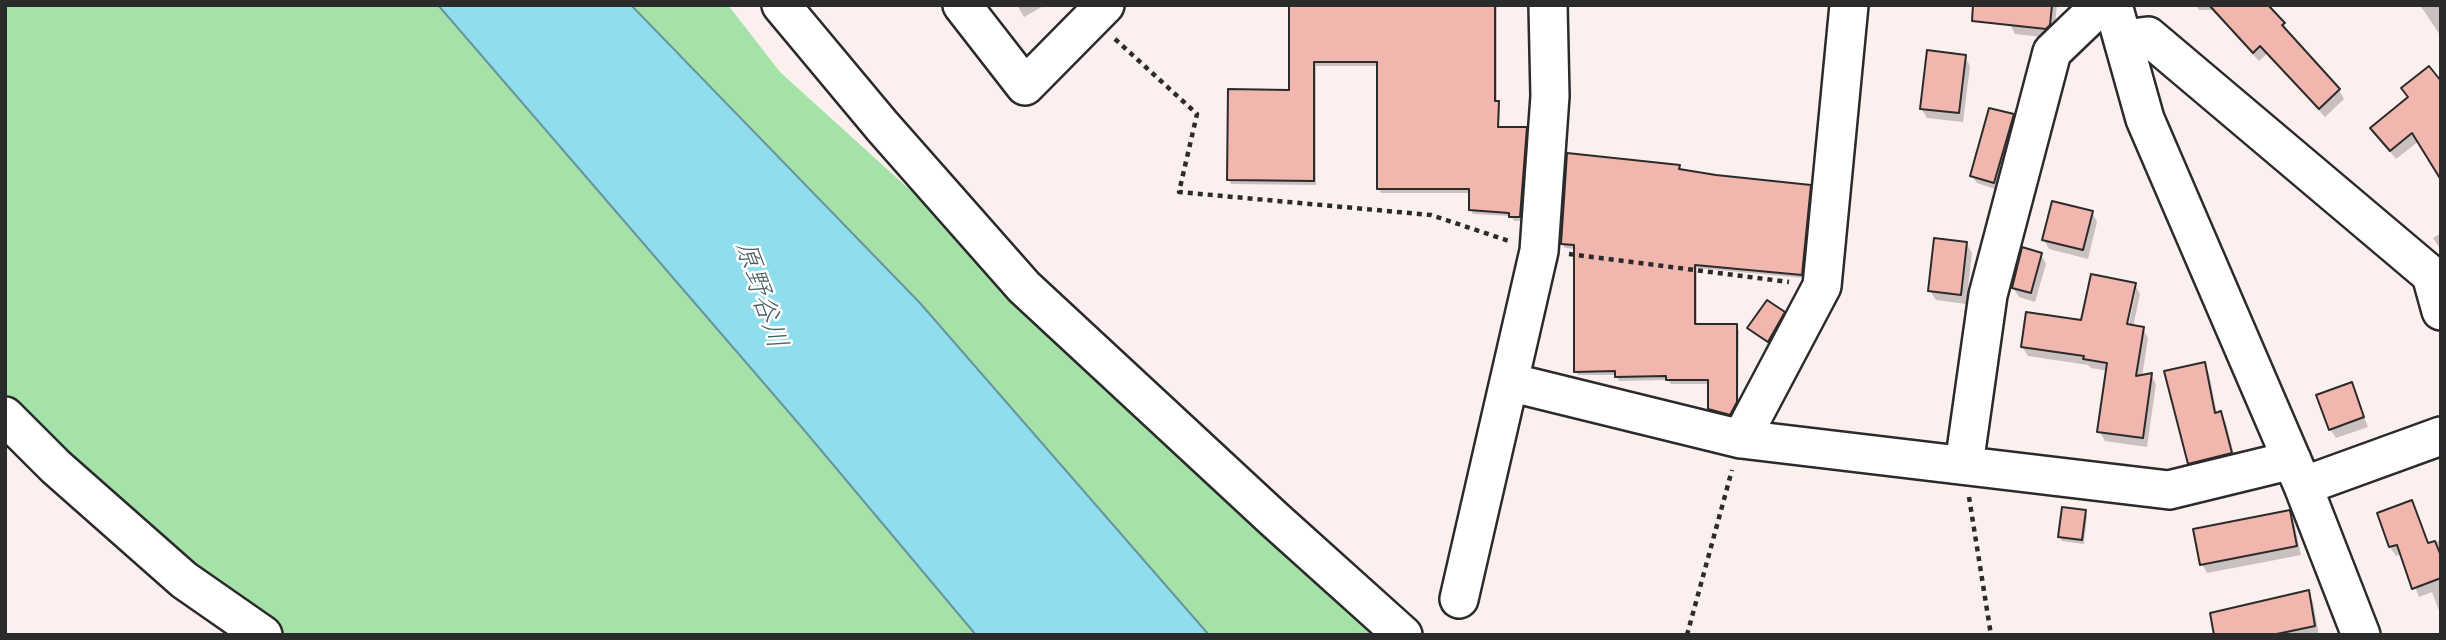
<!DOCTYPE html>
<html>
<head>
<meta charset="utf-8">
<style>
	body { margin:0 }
	#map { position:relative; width:2446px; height:640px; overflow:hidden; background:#fcf0ef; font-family:Dekko,sans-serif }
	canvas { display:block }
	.frame { position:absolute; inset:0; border:7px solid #2b2b2b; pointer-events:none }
</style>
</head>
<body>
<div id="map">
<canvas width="2446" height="640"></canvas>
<div class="frame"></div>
</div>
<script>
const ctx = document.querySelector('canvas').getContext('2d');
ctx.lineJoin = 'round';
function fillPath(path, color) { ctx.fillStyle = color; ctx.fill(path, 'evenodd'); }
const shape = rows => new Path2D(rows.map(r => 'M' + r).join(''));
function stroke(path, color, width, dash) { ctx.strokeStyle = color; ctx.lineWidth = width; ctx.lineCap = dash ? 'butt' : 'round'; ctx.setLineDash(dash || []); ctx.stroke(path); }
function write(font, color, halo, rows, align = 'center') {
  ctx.font = font + ' Dekko,"Klee One",sans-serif'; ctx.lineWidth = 5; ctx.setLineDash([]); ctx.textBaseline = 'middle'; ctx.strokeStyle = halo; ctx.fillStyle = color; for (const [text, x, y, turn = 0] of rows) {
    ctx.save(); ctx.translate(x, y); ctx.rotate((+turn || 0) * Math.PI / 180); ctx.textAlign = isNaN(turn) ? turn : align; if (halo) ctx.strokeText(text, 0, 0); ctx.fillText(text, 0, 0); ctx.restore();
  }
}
fillPath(shape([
	[5,5,728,5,780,72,1401,635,270,635,5,413]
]), '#a5e2a8');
const water = shape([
	[438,5,631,5,920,303,1209,635,976,635,799,424,438,5]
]);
fillPath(water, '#8fdded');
stroke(water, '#67969f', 2);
fillPath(shape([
	[1017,5,1045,5,1024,17],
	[1291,5,1497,5,1497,103,1500,107,1499,128,1526,128,1528,133,1522,221,1514,221,1511,216,1473,214,1471,210,1471,193,1381,193,1379,189,1379,66,1316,66,1316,185,1231,184,1229,180,1291,92],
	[2012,5,2057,5,2054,35,2051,38,2015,34,2010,24],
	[2196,5,2266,5,2284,24,2288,34,2339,90,2344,99,2325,117,2267,54,2259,61,2212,10,2199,10],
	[2420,5,2441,5,2441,34,2440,35],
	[1965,57,1970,66,1963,122,1927,118,1921,108],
	[2441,83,2419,141,2396,159,2378,137],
	[2013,116,2017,124,1998,190,1977,183,1972,176],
	[1679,167,1681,171,1810,186,1812,191,1804,278,1697,268,1697,326,1736,326,1739,330,1738,407,1732,418,1713,413,1710,409,1710,384,1671,384,1668,380,1619,381,1616,375,1578,375,1576,371,1576,249,1565,248,1562,244],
	[2092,212,2097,222,2088,259,2049,249,2044,240],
	[2441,233,2441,250,2433,238],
	[1966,243,1972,253,1966,304,1936,300,1930,291],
	[2041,254,2046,264,2035,302,2019,297,2013,288],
	[2135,285,2140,294,2133,327,2143,329,2148,338,2142,377,2151,375,2156,384,2147,447,2105,441,2099,431,2108,371,2091,368,2088,365,2028,356,2022,346,2082,322],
	[2132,290,2136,290,2127,333,2124,332],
	[1783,313,1786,317,1770,345,1752,333,1749,328],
	[2204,364,2209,374,2217,414,2220,413,2226,423,2236,462,2195,472,2190,463],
	[2351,384,2368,427,2336,438,2330,429],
	[2411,502,2429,545,2441,540,2441,616,2432,592,2419,597,2402,554,2396,556,2390,547,2379,514],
	[2085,512,2087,516,2084,544,2062,541,2060,537],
	[2289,512,2294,522,2301,555,2207,573,2202,564],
	[2308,592,2313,602,2319,635,2216,635]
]), '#0003');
const building = shape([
	[1289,5,1495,5,1495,101,1499,101,1498,127,1527,127,1520,217,1509,217,1509,213,1469,210,1469,189,1377,189,1377,62,1314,62,1314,181,1227,180,1228,89,1289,90,1289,5],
	[1973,5,2052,5,2050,25,2046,29,1972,21,1973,5],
	[2209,5,2268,5,2285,23,2282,25,2340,89,2319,109,2260,46,2253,53,2209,5],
	[1927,50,1966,55,1959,113,1920,109,1927,50],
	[2429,66,2441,81,2441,180,2412,133,2390,151,2370,128,2408,97,2401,88,2429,66],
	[1989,108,2014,114,1994,183,1970,176,1989,108],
	[1567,153,1680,165,1679,169,1716,175,1811,185,1802,275,1695,265,1695,324,1737,324,1737,402,1730,415,1708,409,1708,380,1666,380,1666,376,1615,377,1615,371,1574,372,1574,245,1561,244,1567,153],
	[2052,201,2093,211,2083,250,2042,240,2052,201],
	[1934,238,1967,242,1961,295,1928,291,1934,238],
	[2022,247,2042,253,2031,293,2012,288,2022,247],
	[2091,274,2136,283,2127,324,2144,327,2136,376,2152,373,2143,438,2097,432,2107,363,2083,359,2084,356,2021,347,2026,312,2081,320,2091,274],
	[1767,300,1785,312,1768,342,1747,328,1767,300],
	[2205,362,2215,413,2221,411,2232,453,2188,464,2164,371,2205,362],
	[2352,382,2364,417,2329,430,2316,395,2352,382],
	[2412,500,2428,543,2435,541,2441,556,2441,578,2412,589,2397,545,2389,547,2377,513,2412,500],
	[2062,507,2086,510,2082,540,2058,537,2062,507],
	[2290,510,2297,546,2200,565,2193,529,2290,510],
	[2309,590,2315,626,2272,635,2214,635,2210,613,2309,590]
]);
fillPath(building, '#f1b6ad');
stroke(building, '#2b2b2b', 2);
const minor = shape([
	[781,5,882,126,1024,287,1274,519,1403,635],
	[962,5,1025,86,1105,5],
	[2113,5,2145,119,2303,486,2361,635],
	[2123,39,2148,36,2431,275,2441,311],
	[1509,382,1741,439,2169,490,2292,460],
	[5,416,56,467,184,580,263,635],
	[1741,439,1822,286,1849,5],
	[1964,465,1988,295,2052,52,2101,5],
	[2303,486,2441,436],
	[1459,599,1539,251,1550,96,1548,5]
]);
stroke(minor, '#2b2b2b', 42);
stroke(shape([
	[1115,39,1197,114,1179,192,1431,215,1509,241],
	[1569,254,1789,282],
	[1969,497,1991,635],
	[1687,635,1732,470]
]), '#2b2b2b', 4.5, [5, 5]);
stroke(minor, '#fff', 37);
write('italic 28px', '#496065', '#fff', [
	["原野谷川",757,296,72]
]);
</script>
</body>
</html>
